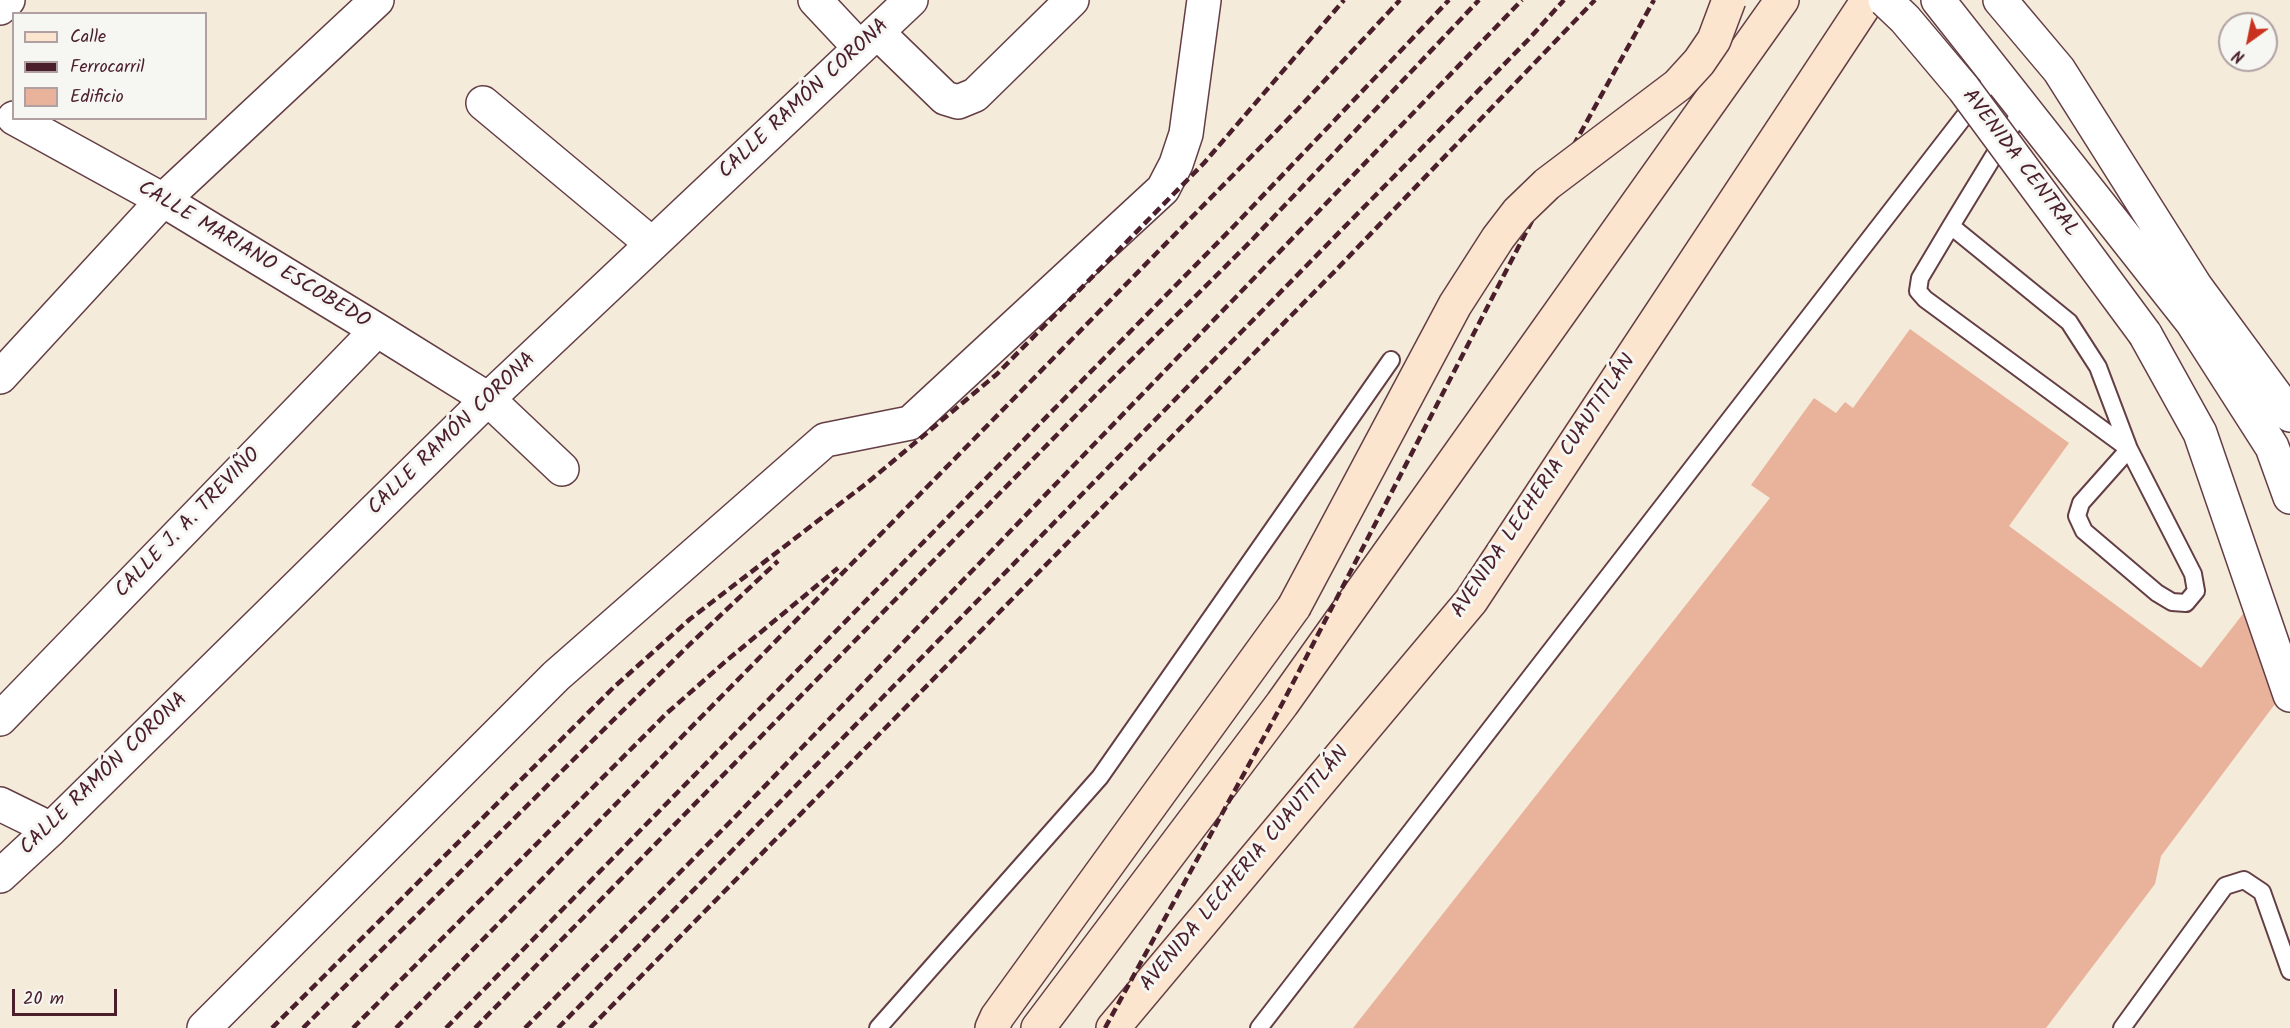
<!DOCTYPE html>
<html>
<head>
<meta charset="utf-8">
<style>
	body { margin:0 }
	#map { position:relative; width:2290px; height:1028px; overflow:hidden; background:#f4ebda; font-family:Kalam,sans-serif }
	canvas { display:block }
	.legend { position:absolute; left:12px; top:12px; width:195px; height:108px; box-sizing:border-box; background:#f6f6f2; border:2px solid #b1a0a2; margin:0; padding:8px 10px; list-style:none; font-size:18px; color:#4a1f2b }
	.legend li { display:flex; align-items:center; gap:12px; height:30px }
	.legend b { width:30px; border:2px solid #b1a0a2 }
	.north { position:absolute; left:2218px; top:12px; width:60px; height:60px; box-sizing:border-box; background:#f6f6f2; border:2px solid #b1a0a2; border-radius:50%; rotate:213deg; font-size:16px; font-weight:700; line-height:24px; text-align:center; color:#4a1f2b }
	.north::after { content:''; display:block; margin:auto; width:21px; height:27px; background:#c8321e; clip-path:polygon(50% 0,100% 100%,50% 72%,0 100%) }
	.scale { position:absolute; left:12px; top:989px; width:105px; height:27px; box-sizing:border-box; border:3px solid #4a1f2b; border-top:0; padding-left:8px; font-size:18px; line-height:21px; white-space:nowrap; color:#4a1f2b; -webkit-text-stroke:4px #f6f6f2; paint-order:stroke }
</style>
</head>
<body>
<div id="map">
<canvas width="2290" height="1028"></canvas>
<ul class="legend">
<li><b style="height:8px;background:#fce5cf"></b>Calle</li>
<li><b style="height:8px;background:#4a1f2b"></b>Ferrocarril</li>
<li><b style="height:16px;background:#e9b29b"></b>Edificio</li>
</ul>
<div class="north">N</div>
<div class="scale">20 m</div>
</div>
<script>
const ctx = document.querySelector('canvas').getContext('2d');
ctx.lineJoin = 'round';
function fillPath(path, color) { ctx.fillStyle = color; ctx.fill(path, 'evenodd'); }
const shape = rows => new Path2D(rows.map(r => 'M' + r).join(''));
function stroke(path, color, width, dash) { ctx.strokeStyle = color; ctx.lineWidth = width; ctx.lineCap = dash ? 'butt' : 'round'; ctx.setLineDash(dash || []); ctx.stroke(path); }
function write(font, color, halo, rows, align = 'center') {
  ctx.font = font + ' Kalam,sans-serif'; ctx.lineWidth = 6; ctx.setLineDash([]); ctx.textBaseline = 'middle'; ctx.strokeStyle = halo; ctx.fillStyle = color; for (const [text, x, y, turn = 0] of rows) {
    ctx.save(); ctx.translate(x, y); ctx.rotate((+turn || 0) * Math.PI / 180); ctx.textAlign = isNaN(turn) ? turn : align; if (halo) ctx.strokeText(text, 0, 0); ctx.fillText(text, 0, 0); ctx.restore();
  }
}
fillPath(shape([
	[1910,329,2069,443,2009,526,2201,668,2246,610,2281,696,2161,856,2155,884,2046,1028,1353,1028,1770,498,1751,485,1814,398,1836,413,1845,402,1853,408]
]), '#e9b29b');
const service = shape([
	[1951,226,2069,322,2098,367,2129,449,1925,299,1918,291,1920,278,1951,226,2023,108],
	[2129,449,2193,574,2196,591,2186,603,2172,602,2157,593,2084,531,2077,516,2081,503,2129,449],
	[878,1028,1100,777,1391,360],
	[1259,1028,1997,74],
	[2122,1028,2225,886,2244,880,2262,892,2290,971]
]);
const minor = shape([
	[815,0,860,48],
	[0,8,8,0],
	[877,32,945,98,958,102,975,95,1072,0],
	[483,103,652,244],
	[14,118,163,200,377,330,488,399,562,469],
	[0,377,163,200,377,0],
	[0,719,377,330],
	[0,804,51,829],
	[0,876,51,829,488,399,911,0],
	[204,1028,556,676,825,440,910,423,1163,189,1176,164,1186,134,1204,0]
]);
const tertiary = shape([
	[1938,0,2192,322,2272,447,2290,497],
	[2000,0,2059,70,2196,287,2290,415],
	[2145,334,2200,433,2290,695]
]);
const secondary = shape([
	[992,1028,997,1017,1294,607],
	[1038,1028,1282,704,1782,0],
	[1113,1028,1471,601,1868,0]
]);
stroke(service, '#643e45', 20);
stroke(minor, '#643e45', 36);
stroke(tertiary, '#643e45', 36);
stroke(secondary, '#643e45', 36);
stroke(service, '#fff', 16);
stroke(minor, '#fff', 33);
stroke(tertiary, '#fff', 33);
stroke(secondary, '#fce5cf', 33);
stroke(shape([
	[272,1028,613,688,690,619,867,483,997,374,1204,163,1344,0],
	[303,1028,690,644,778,561],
	[353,1028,667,713,726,661,838,568],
	[396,1028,1297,110,1400,0],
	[446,1028,1233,227,1449,0],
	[475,1028,1096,395,1250,242,1479,0],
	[525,1028,735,817,1522,0],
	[558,1028,1528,40,1564,0],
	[590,1028,1335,271,1595,0],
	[1105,1028,1282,704,1534,217,1654,0]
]), '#4a1f2b', 4.5, [9, 4.5]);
const tertiaryBridge = shape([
	[1885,0,1905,19,1964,89,2145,334]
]);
const secondaryBridge = shape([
	[1294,607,1455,305,1498,238,1518,212,1547,184,1678,85,1699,62,1714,40,1729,0]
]);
stroke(tertiaryBridge, '#643e45', 36, []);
stroke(secondaryBridge, '#643e45', 36, []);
stroke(tertiaryBridge, '#fff', 33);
stroke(secondaryBridge, '#fce5cf', 33);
write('21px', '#4a1f2b', '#f6f6f2', [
	["CALLE RAMÓN CORONA",805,100,-43],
	["AVENIDA CENTRAL",2019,164,53],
	["CALLE MARIANO ESCOBEDO",253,256,31],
	["CALLE RAMÓN CORONA",453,435,-44],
	["AVENIDA LECHERIA CUAUTITLÁN",1545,487,-56],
	["CALLE J. A. TREVIÑO",189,524,-46],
	["CALLE RAMÓN CORONA",105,775,-44],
	["AVENIDA LECHERIA CUAUTITLÁN",1246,870,-50]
]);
</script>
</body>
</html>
